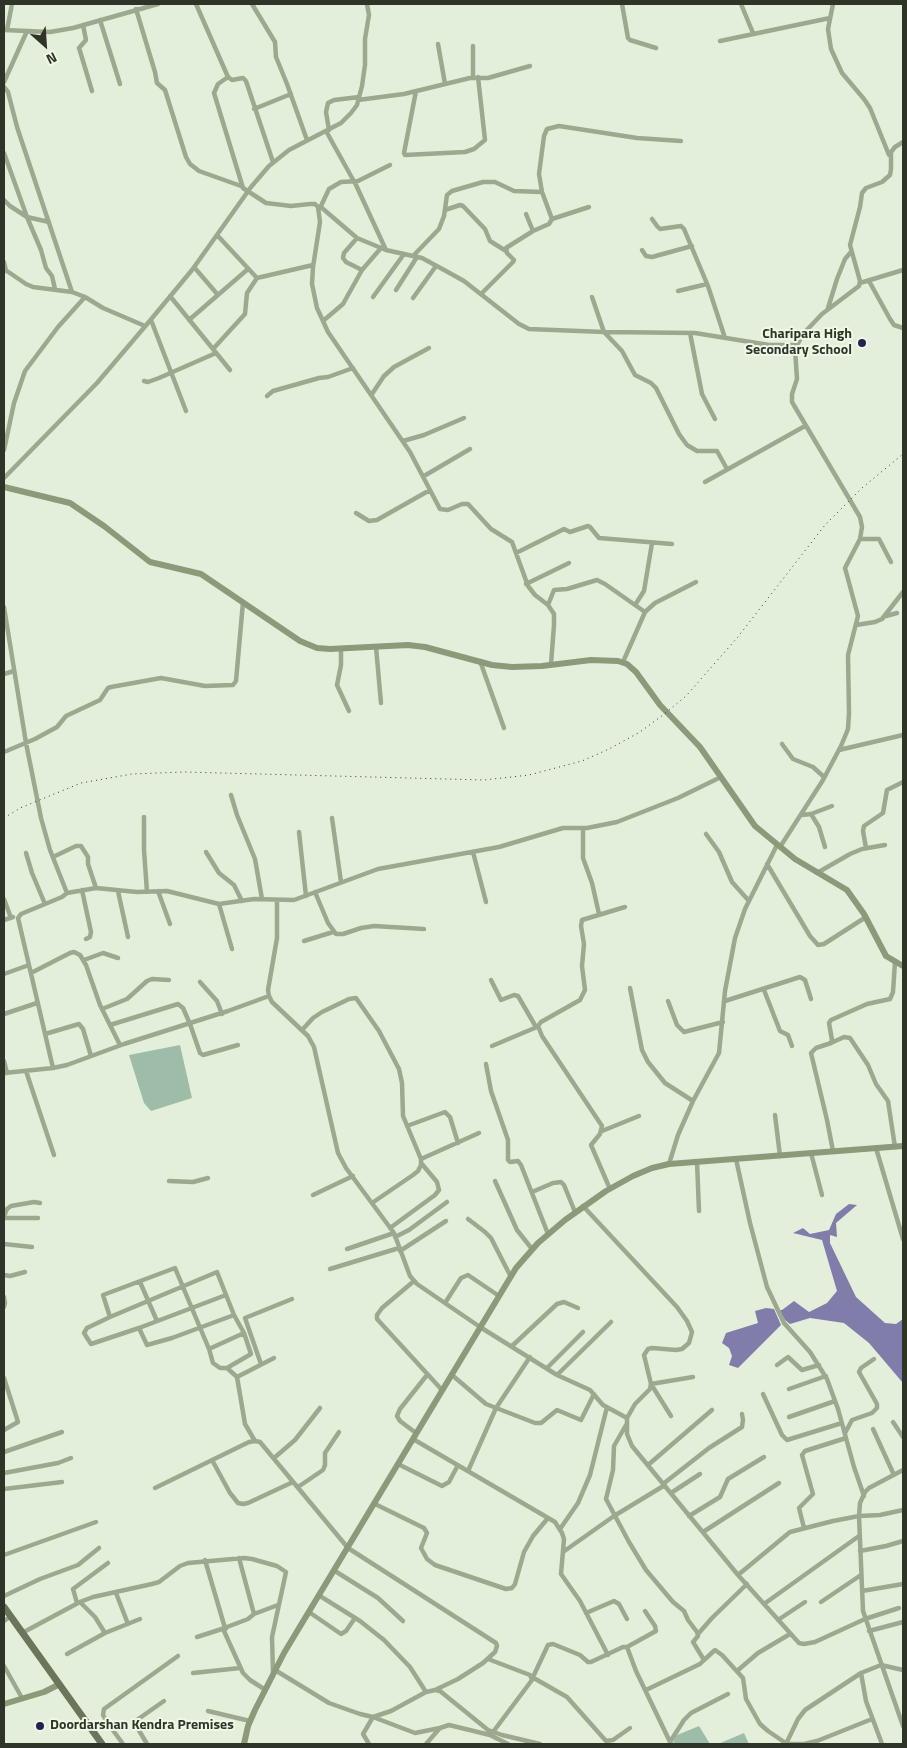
<!DOCTYPE html>
<html>
<head>
<meta charset="utf-8">
<style>
	body { margin:0 }
	#map { position:relative; width:907px; height:1748px; overflow:hidden; background:#e4efdb; font-family:"Titillium Web",sans-serif }
	canvas { display:block }
	.frame { position:absolute; inset:0; border:5px solid #2f3428; pointer-events:none }
	.north { position:absolute; left:20px; top:20px; width:50px; height:50px; -webkit-text-stroke:4px #eef8e7; paint-order:stroke; rotate:154deg; font-size:14px; font-weight:700; line-height:20px; text-align:center; color:#2f3428 }
	.north::after { content:''; display:block; margin:auto; width:18px; height:22px; background:#2f3428; clip-path:polygon(50% 0,100% 100%,50% 72%,0 100%) }
</style>
</head>
<body>
<div id="map">
<canvas width="907" height="1748"></canvas>
<div class="frame"></div>
<div class="north">N</div>
</div>
<script>
const ctx = document.querySelector('canvas').getContext('2d');
ctx.lineJoin = 'round';
function fillPath(path, color) { ctx.fillStyle = color; ctx.fill(path, 'evenodd'); }
const shape = rows => new Path2D(rows.map(r => 'M' + r).join(''));
function stroke(path, color, width, dash) { ctx.strokeStyle = color; ctx.lineWidth = width; ctx.lineCap = dash ? 'butt' : 'round'; ctx.setLineDash(dash || []); ctx.stroke(path); }
function write(font, color, halo, rows, align = 'center') {
  ctx.font = font + ' "Titillium Web",sans-serif'; ctx.lineWidth = 4; ctx.setLineDash([]); ctx.textBaseline = 'middle'; ctx.strokeStyle = halo; ctx.fillStyle = color; for (const [text, x, y, turn = 0] of rows) {
    ctx.save(); ctx.translate(x, y); ctx.rotate((+turn || 0) * Math.PI / 180); ctx.textAlign = isNaN(turn) ? turn : align; if (halo) ctx.strokeText(text, 0, 0); ctx.fillText(text, 0, 0); ctx.restore();
  }
}
fillPath(shape([
	[180,1045,192,1098,151,1111,144,1103,129,1055],
	[699,1726,710,1744,673,1744,674,1740,677,1735],
	[744,1733,749,1744,718,1744]
]), '#9dbda9');
fillPath(shape([
	[849,1204,857,1205,836,1223,837,1237,830,1235,830,1243,856,1297,885,1323,896,1324,903,1319,903,1383,869,1343,844,1323,810,1318,790,1324,785,1320,779,1310,782,1310,794,1301,809,1312,827,1303,837,1291,822,1240,793,1233,803,1228,810,1234,829,1230,836,1214],
	[766,1308,774,1309,781,1325,738,1368,729,1365,732,1356,729,1348,722,1343,726,1333,758,1323,755,1311]
]), '#817daa');
stroke(shape([
	[196,4,228,77,232,80,243,78,246,81,273,162],
	[252,4,275,42,276,57,287,84,307,140],
	[622,4,628,38,630,40,656,48],
	[741,4,753,33],
	[833,4,828,29,831,49,842,73,864,99,870,108,889,155],
	[136,9,155,72,157,83,165,90,186,157,190,164,199,171,241,186],
	[100,20,120,84],
	[83,25,86,40,79,48,80,51,92,91],
	[4,30,50,32,73,28,158,4],
	[7,30,12,4],
	[720,41,830,18],
	[438,44,445,84],
	[473,46,473,77],
	[228,77,218,84,214,93,243,188,266,203,291,206,310,204,315,204,318,207,320,222,313,267,312,284,317,308,323,321,328,332,410,452,440,509,448,510,462,504,468,504,491,529,512,542,528,586,535,595,548,605,554,614,554,625,551,664],
	[4,82,27,31],
	[4,87,8,92,17,127,72,292],
	[416,91,404,153,405,155,465,152,474,149,485,140,478,77],
	[358,100,404,94,470,78,488,78,530,66],
	[254,109,291,94],
	[329,130,326,112,328,103,334,100,359,97],
	[326,131,356,185,386,250],
	[4,153,27,217,41,250,46,268,52,276,55,289],
	[4,200,10,206,27,217,49,222],
	[318,207,322,208,357,238,386,250,422,258,446,271,464,281,519,324,529,329,604,332,695,333,769,345,797,345],
	[320,208,329,189,341,182,358,181,390,165],
	[445,210,460,205,463,206,485,229,490,241,506,251],
	[526,214,533,231],
	[552,219,589,207],
	[652,219,657,226,660,229,681,226,684,229,708,286,725,338],
	[217,235,257,278,313,265],
	[357,238,344,253,343,258,346,262,362,270],
	[642,250,646,256,652,257,692,246],
	[413,256,439,229,444,216,447,195,452,191,483,182,495,182,514,191,542,192],
	[4,262,6,271],
	[194,267,218,295],
	[4,269,26,284,33,287,72,292,85,297,103,308,145,326],
	[869,281,890,319,894,325,903,328],
	[860,283,903,270],
	[396,290,417,257],
	[678,291,707,284],
	[481,294,513,262,514,260,507,253,506,248,533,231,549,224,552,219,542,192,539,174,544,136,547,129,559,126,637,138,681,141],
	[170,296,230,370],
	[373,297,404,254],
	[592,297,604,332,622,351,635,375,651,383,656,388,679,434,687,445,697,451,717,451,727,469],
	[413,298,436,266],
	[828,308,837,279,845,259,851,252],
	[151,320,186,411],
	[189,320,248,269],
	[323,321,343,304,362,270,381,248],
	[690,333,702,394,715,419],
	[213,349,245,314,247,293,257,278],
	[144,381,148,382,159,378,216,353],
	[372,394,384,376,394,367,429,348],
	[267,396,273,391,319,378,328,377,353,368],
	[403,441,424,435,464,418],
	[4,450,14,403,25,371,58,327,85,297],
	[424,476,470,449],
	[4,478,97,383,148,323,192,270,251,187,269,166,289,150,341,123,351,113,357,105,362,86,365,65,365,39,369,15,367,4],
	[705,482,805,426],
	[356,513,369,521,377,520,430,490],
	[860,539,879,539,891,562],
	[516,553,564,529,570,532,588,526,590,527,599,538,672,544],
	[526,584,569,563],
	[548,605,554,590,567,589,597,580,605,584,645,612],
	[635,605,644,591,652,543],
	[4,607,26,743,41,818,50,850,67,893,62,897,21,914,18,918,53,1068],
	[886,616,897,613],
	[856,625,875,622,882,619,903,592],
	[376,647,381,703],
	[341,649,341,665,337,685,349,711],
	[480,661,504,728],
	[623,662,645,612,655,603,696,582],
	[4,674,14,671],
	[782,744,793,759,813,767,824,777],
	[839,750,903,735],
	[4,752,35,739,57,727,66,716,100,700,108,688,111,687,161,678,205,686,233,685,236,681,243,602],
	[231,795,237,815,255,859,262,899],
	[811,814,819,827,825,847],
	[802,815,811,814,832,806],
	[144,817,144,850,147,892],
	[332,818,341,882],
	[583,828,583,858,592,883,599,914],
	[299,832,306,896],
	[706,834,719,852,732,882,749,901],
	[780,847,823,780,841,746,848,729,849,713,848,655,858,616,845,568,860,539,862,527,860,517,792,402,792,394,797,379,795,349,803,334,822,314,859,286,860,281,850,245,860,207,862,193,866,188,882,182,890,175,891,169,891,152,895,147,903,142],
	[866,848,863,831,864,826,883,813,887,790,903,782],
	[206,852,219,873,234,885,242,901],
	[473,852,486,902],
	[26,853,32,873,45,904],
	[53,857,76,846,81,846,88,857,88,864,96,888],
	[767,864,810,936,818,945,824,944,866,917],
	[817,873,850,854,862,849,885,845],
	[82,890,91,932,90,937,86,939],
	[118,891,128,937],
	[158,891,170,924],
	[315,892,328,923,336,934,343,934,361,928,374,926,424,929],
	[67,893,96,888,137,892,167,891,219,904,254,899,294,900,378,869,499,847,563,828,587,828,617,822,678,798,721,777],
	[4,899,11,918],
	[277,900,277,938,268,990,269,996,272,1002,308,1036,314,1047,338,1153,346,1168,394,1233,410,1276,417,1284,480,1327,557,1375,590,1390,603,1405,627,1418],
	[219,904,232,949],
	[4,920,13,917],
	[304,941,333,932],
	[84,960,103,953,118,958],
	[31,973,70,953,74,952,80,955,86,965,100,1005,120,1045],
	[4,974,29,965],
	[491,980,501,1000,514,995,518,996,536,1027],
	[200,982,217,1001,222,1014],
	[630,988,642,1050,648,1062,665,1083,693,1101],
	[764,990,780,1031,788,1035,792,1046],
	[668,1001,677,1025,684,1032,723,1022],
	[725,1001,800,977,805,980,811,999],
	[102,1009,127,999,147,981,152,979,169,980],
	[4,1014,37,1003],
	[110,1025,178,1004,183,1008,190,1024,200,1053,203,1055,238,1045],
	[302,1030,313,1018,322,1012,349,999,356,998,379,1031,399,1069,402,1083,403,1116,421,1159,421,1165,418,1171,413,1175,372,1203],
	[45,1034,79,1024,83,1029,91,1056],
	[831,1043,844,1037,850,1038,868,1065,876,1084,888,1101,895,1147],
	[492,1046,537,1027],
	[4,1061,7,1073],
	[486,1064,491,1091,508,1140,508,1160,510,1162,518,1161,521,1165,548,1234],
	[26,1071,54,1155],
	[4,1073,53,1068,67,1065,124,1044,228,1011,269,996],
	[775,1115,780,1156],
	[407,1126,445,1112,450,1117,458,1143],
	[602,1131,639,1116],
	[876,1148,903,1239],
	[833,1151,827,1120,811,1053,816,1048,831,1043,832,1040,829,1023,831,1020,867,1004,890,999,893,992,895,962],
	[811,1153,822,1195],
	[421,1159,479,1133],
	[736,1159,750,1223,767,1287,784,1323,810,1352,827,1379,838,1409,854,1467,864,1496],
	[697,1162,699,1211],
	[669,1164,678,1135,693,1101,719,1053,725,991,735,938,745,909,777,845],
	[169,1181,193,1182,208,1178],
	[495,1181,517,1230,532,1249],
	[610,1189,591,1145,600,1134,602,1126,542,1036,538,1026,541,1022,580,1000,585,990,582,966,584,944,581,926,582,920,625,907],
	[532,1192,553,1183,561,1182,564,1185,575,1212],
	[313,1195,353,1176],
	[583,1206,677,1307,687,1321,692,1332,689,1343,682,1349,676,1350,652,1348,648,1349,644,1355,651,1384,650,1389,635,1404,627,1418,627,1434,632,1446,738,1575,799,1643,804,1644,815,1642,865,1619,899,1608],
	[4,1216,7,1209,11,1206,34,1202,40,1203],
	[4,1218,38,1218],
	[468,1219,485,1232,491,1238,511,1277],
	[390,1228,435,1195,439,1190,437,1182,422,1164],
	[395,1237,409,1230,447,1202],
	[4,1244,32,1247],
	[347,1249,394,1233],
	[400,1251,446,1221],
	[330,1269,399,1248],
	[4,1275,10,1276,25,1272],
	[414,1281,382,1308,377,1315,377,1319,442,1390],
	[140,1282,157,1321],
	[226,1295,139,1328,147,1345,172,1338,234,1315],
	[4,1297,5,1303,4,1307],
	[445,1303,461,1278,468,1275,499,1296],
	[110,1317,217,1272,234,1315,244,1333,251,1354,227,1368,220,1368,213,1363,209,1349],
	[139,1328,91,1344,84,1333,87,1328,110,1317,103,1295,175,1268,209,1349,244,1333],
	[512,1346,557,1304,564,1302,578,1308],
	[261,1364,245,1318,292,1299],
	[777,1365,788,1357,802,1370,819,1365],
	[227,1368,237,1377],
	[547,1368,583,1332],
	[452,1375,486,1404,535,1423,541,1423,557,1410,581,1420,594,1394],
	[557,1375,611,1322],
	[4,1378,18,1422,4,1430],
	[789,1389,826,1376],
	[763,1394,782,1435,787,1440,842,1423],
	[671,1416,651,1384,693,1377],
	[789,1417,835,1401],
	[893,1422,903,1437],
	[626,1425,614,1446,613,1470,606,1499,629,1542,646,1570,673,1602,684,1611,688,1620,697,1632,698,1636,693,1642,704,1660,700,1664,646,1690],
	[873,1429,894,1475],
	[416,1433,400,1421,397,1416,400,1409,427,1375],
	[845,1433,852,1420,872,1413,877,1408,877,1404,859,1372,861,1368,874,1359],
	[413,1439,555,1522,562,1533,564,1539,561,1574,580,1601,608,1655],
	[255,1441,245,1424,237,1377,274,1358],
	[4,1452,62,1432],
	[274,1458,295,1440,320,1408],
	[212,1460,230,1493,238,1503,243,1504,248,1503,293,1482],
	[398,1464,442,1486,449,1482,458,1465],
	[648,1465,712,1410],
	[903,1470,869,1488,865,1492,860,1503,859,1516,863,1611,903,1726],
	[468,1471,496,1408,530,1357],
	[4,1473,58,1463,71,1458],
	[663,1484,709,1448,742,1427,743,1420,742,1414],
	[298,1487,323,1470,325,1465,325,1453,339,1432],
	[155,1488,249,1442,255,1441,260,1442,348,1548,496,1643,497,1646,495,1652,483,1663,458,1679,435,1690],
	[4,1489,62,1482],
	[671,1493,700,1474],
	[375,1504,424,1528,427,1533,421,1548,427,1559,435,1565,506,1589,512,1588,515,1584,524,1552,533,1536,548,1518],
	[689,1516,720,1497,728,1479,764,1457],
	[804,1528,799,1508,813,1494,802,1455,805,1451,846,1438],
	[560,1529,578,1503,590,1475,607,1407],
	[703,1532,779,1483],
	[860,1551,886,1546,903,1541],
	[563,1552,614,1516,665,1485],
	[4,1555,96,1522],
	[239,1558,254,1614,248,1619,227,1627,224,1631,243,1673,250,1680,264,1689],
	[335,1571,378,1598,403,1621],
	[738,1575,790,1532,833,1521,859,1516,880,1515,903,1510],
	[862,1591,903,1584],
	[116,1593,128,1624],
	[4,1596,40,1579,78,1565,99,1548],
	[320,1596,360,1621,384,1640,410,1667,426,1692],
	[80,1602,95,1617,105,1633,140,1619],
	[821,1602,861,1575],
	[77,1603,73,1589,108,1563],
	[764,1604,859,1536],
	[309,1612,341,1634,346,1631,355,1618],
	[586,1613,614,1601,619,1604,627,1619],
	[254,1614,278,1605],
	[778,1620,805,1602],
	[4,1621,7,1619],
	[869,1631,903,1622],
	[22,1633,80,1602,93,1597,152,1584,159,1582,180,1566,188,1563,244,1558,252,1559,277,1566,286,1572,272,1637,273,1673],
	[698,1634,712,1618,747,1584],
	[197,1637,225,1628,205,1560],
	[627,1647,656,1631,655,1626,645,1611],
	[67,1654,105,1633],
	[488,1659,530,1675,532,1680,493,1732],
	[704,1660,715,1650,722,1655,743,1678,746,1699,760,1724,768,1731,787,1744,804,1744,817,1741,872,1719],
	[4,1666,22,1698],
	[275,1670,329,1703,360,1714,373,1717,391,1711,426,1692,435,1690,440,1691,488,1730,502,1735,540,1744],
	[737,1671,758,1653,790,1634],
	[193,1673,240,1668],
	[861,1673,866,1701,882,1744],
	[532,1677,567,1697,606,1741,613,1740,630,1728],
	[533,1677,548,1645,553,1644,580,1655,588,1662,591,1662,623,1647,627,1647,636,1671,671,1744],
	[208,1711,250,1721],
	[670,1742,684,1720,691,1713,728,1694],
	[123,1744,107,1722,103,1715,104,1709,178,1656],
	[147,1744,134,1722,164,1701],
	[369,1744,363,1734,373,1717,415,1733,440,1728],
	[426,1744,440,1728,449,1725,490,1735,508,1744],
	[786,1744,798,1719,805,1710,861,1673,881,1665,903,1670]
]), '#9ca98e', 4.5);
stroke(shape([
	[4,487,70,503,104,526,150,562,201,574,300,641,317,648,330,649,408,645,425,647,492,665,512,667,542,666,591,660,618,661,627,664,636,672,660,705,700,747,755,826,795,859,847,890,864,914,886,956,903,966],
	[4,1704,44,1692,58,1685],
	[244,1744,248,1726,255,1710,284,1653,516,1268,538,1243,565,1220,606,1191,633,1176,652,1168,669,1164,903,1146]
]), '#8d9a7a', 6);
stroke(shape([
	[4,1607,102,1744]
]), '#6a755a', 7);
stroke(shape([
	[4,818,20,808,81,783,132,774,184,772,484,780,529,775,582,761,609,749,640,732,663,715,686,696,737,638,825,525,862,488,903,454]
]), '#2f3428', 1, [1, 4]);
for (const [x, y, r, color] of [
	[862,343,5,"#272152"],
	[40,1726,5,"#272152"]
]) { const dot = new Path2D(); dot.arc(x, y, r, 0, 2 * Math.PI); ctx.fillStyle = color; ctx.fill(dot); stroke(dot, '#eef8e7', 2); }
write('bold 14px', '#2f3428', '#eef8e7', [
	["Charipara High",852,335],
	["Secondary School",852,351],
	["Doordarshan Kendra Premises",50,1726,"left"]
], 'right');
</script>
</body>
</html>
